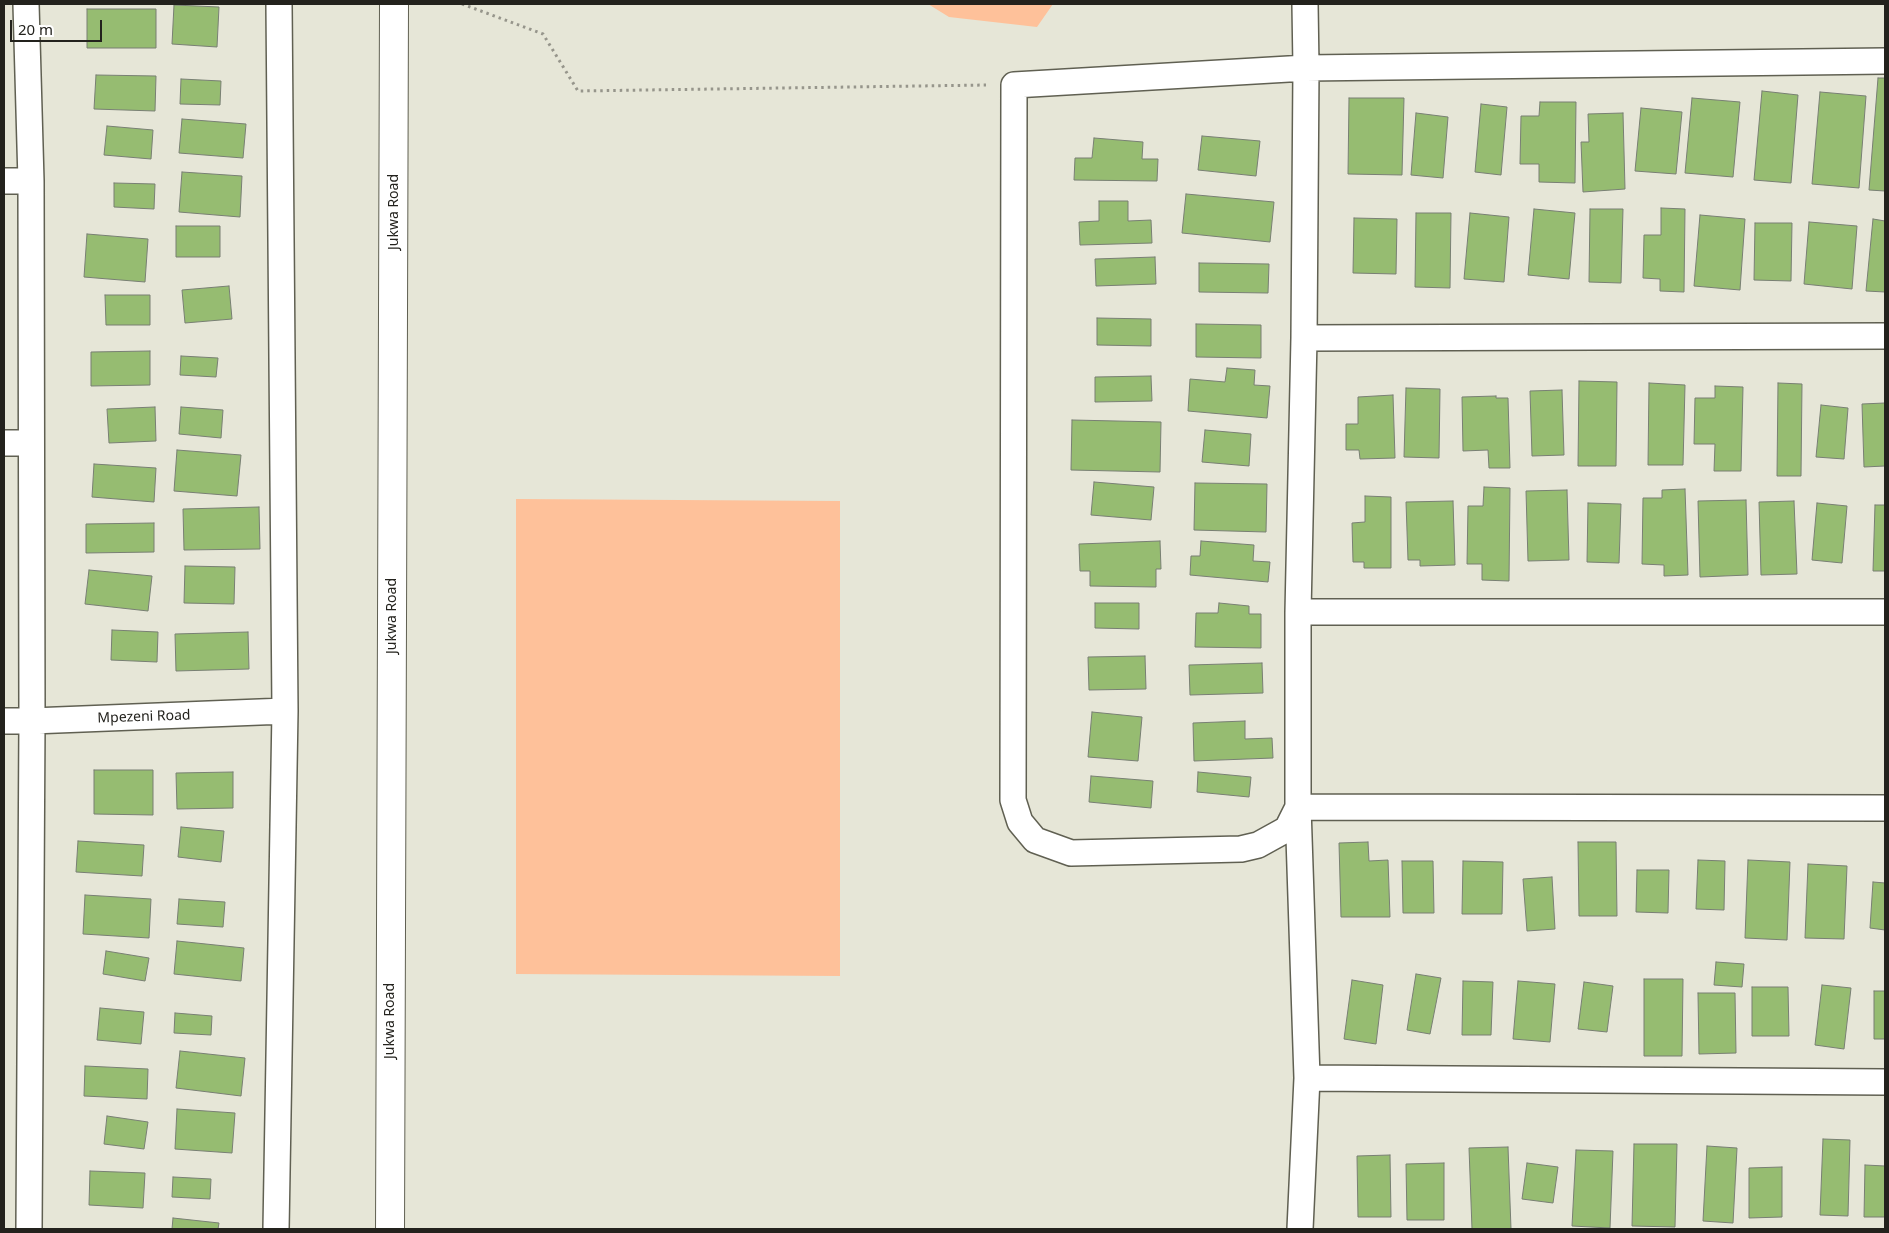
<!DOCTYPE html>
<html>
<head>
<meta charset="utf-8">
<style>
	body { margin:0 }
	#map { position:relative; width:1889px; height:1233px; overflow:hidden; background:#e6e6d7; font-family:"Noto Sans",sans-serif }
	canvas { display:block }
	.frame { position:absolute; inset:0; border:5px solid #23221d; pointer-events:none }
	.scale { position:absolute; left:10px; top:20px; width:92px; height:22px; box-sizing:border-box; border:2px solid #23221d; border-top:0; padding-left:6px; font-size:15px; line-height:18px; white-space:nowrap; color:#23221d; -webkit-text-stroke:4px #fff; paint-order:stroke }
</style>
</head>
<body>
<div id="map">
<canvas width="1889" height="1233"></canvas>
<div class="frame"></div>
<div class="scale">20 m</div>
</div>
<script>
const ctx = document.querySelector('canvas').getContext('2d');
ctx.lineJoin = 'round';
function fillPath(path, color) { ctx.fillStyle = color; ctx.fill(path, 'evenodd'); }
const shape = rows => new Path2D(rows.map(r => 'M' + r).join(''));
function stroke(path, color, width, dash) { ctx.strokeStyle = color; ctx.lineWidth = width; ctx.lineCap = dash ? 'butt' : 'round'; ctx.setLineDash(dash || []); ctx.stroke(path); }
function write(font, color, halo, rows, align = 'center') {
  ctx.font = font + ' "Noto Sans",sans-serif'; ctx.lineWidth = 5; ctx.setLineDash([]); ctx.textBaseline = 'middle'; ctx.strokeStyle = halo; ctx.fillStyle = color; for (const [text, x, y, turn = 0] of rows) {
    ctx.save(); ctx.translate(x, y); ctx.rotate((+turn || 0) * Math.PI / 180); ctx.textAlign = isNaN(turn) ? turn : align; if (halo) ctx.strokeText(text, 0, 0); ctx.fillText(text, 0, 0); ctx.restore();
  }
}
fillPath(shape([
	[928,4,1053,4,1037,27,949,17],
	[516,499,840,501,840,976,516,974]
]), '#fec19a');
const building = shape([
	[174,5,219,7,217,47,172,44,174,5],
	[87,9,156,9,156,48,87,48,87,9],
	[96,75,156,76,155,111,94,109,96,75],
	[1878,78,1885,78,1885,191,1869,190,1878,78],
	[181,79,221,81,220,105,180,104,181,79],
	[1762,91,1798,95,1791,183,1754,180,1762,91],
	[1820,92,1866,96,1859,188,1812,184,1820,92],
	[1349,98,1404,98,1402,175,1348,174,1349,98],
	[1692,98,1740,102,1733,177,1685,173,1692,98],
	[1540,102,1576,102,1575,183,1539,182,1539,164,1520,164,1521,116,1539,116,1540,102],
	[1481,104,1507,107,1501,175,1475,172,1481,104],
	[1641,108,1682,112,1676,174,1635,171,1641,108],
	[1416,113,1448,117,1443,178,1411,175,1416,113],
	[1623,113,1625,189,1583,192,1581,142,1589,142,1588,114,1623,113],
	[182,119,246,124,243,158,179,153,182,119],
	[107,126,153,130,151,159,104,155,107,126],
	[1202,136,1260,141,1256,176,1198,170,1202,136],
	[1094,138,1143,142,1142,159,1158,159,1157,181,1074,180,1075,158,1092,158,1094,138],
	[182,172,242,176,240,217,179,212,182,172],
	[114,183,155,184,154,209,114,207,114,183],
	[1186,194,1274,202,1270,242,1182,233,1186,194],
	[1099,201,1128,201,1128,221,1151,220,1152,243,1080,245,1079,222,1099,221,1099,201],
	[1661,208,1685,209,1684,292,1660,291,1660,279,1643,278,1644,235,1661,235,1661,208],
	[1534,209,1575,213,1569,279,1528,275,1534,209],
	[1590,209,1623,209,1621,283,1589,282,1590,209],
	[1416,213,1451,213,1450,288,1415,287,1416,213],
	[1470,213,1509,217,1504,282,1464,279,1470,213],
	[1700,215,1745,219,1740,290,1694,286,1700,215],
	[1354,218,1397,219,1396,274,1353,273,1354,218],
	[1873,219,1885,221,1885,292,1866,291,1873,219],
	[1809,222,1857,226,1852,289,1804,284,1809,222],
	[1755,223,1792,223,1791,281,1754,280,1755,223],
	[176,226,220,226,220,257,176,257,176,226],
	[87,234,148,239,145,282,84,277,87,234],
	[1155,257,1156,284,1096,286,1095,259,1155,257],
	[1199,263,1269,264,1268,293,1199,292,1199,263],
	[229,286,232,319,185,323,182,290,229,286],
	[105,295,150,295,150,325,106,325,105,295],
	[1097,318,1151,319,1151,346,1097,345,1097,318],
	[1196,324,1261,325,1261,358,1196,357,1196,324],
	[150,351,150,385,91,386,91,352,150,351],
	[181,356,218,358,216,377,180,375,181,356],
	[1227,368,1255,370,1254,385,1270,386,1267,418,1188,411,1190,379,1225,382,1227,368],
	[1151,376,1152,401,1095,402,1095,377,1151,376],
	[1579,381,1617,382,1616,466,1578,466,1579,381],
	[1649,383,1685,385,1683,465,1648,465,1649,383],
	[1778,383,1802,384,1801,476,1777,476,1778,383],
	[1715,386,1743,387,1741,471,1714,471,1715,444,1694,444,1695,398,1715,398,1715,386],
	[1406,388,1440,389,1439,458,1404,457,1406,388],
	[1562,390,1564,455,1532,456,1530,391,1562,390],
	[1393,395,1395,458,1360,459,1359,450,1346,450,1346,424,1358,424,1358,397,1393,395],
	[1496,396,1496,398,1508,398,1510,468,1489,468,1488,450,1463,451,1462,397,1496,396],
	[1885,403,1885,466,1864,467,1862,404,1885,403],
	[1821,405,1848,408,1844,459,1816,457,1821,405],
	[155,407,156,441,109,443,107,409,155,407],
	[181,407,223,410,221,438,179,434,181,407],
	[1072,420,1161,422,1160,472,1071,470,1072,420],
	[1205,430,1251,434,1249,466,1202,462,1205,430],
	[177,450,241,455,237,496,174,491,177,450],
	[94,464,156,468,154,502,92,497,94,464],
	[1094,482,1154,487,1151,520,1091,515,1094,482],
	[1195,483,1267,484,1266,532,1194,530,1195,483],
	[1484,487,1510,488,1509,581,1482,580,1482,564,1467,564,1468,506,1483,506,1484,487],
	[1685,489,1688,575,1664,576,1664,565,1642,564,1643,498,1662,498,1662,490,1685,489],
	[1567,490,1569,560,1528,561,1526,491,1567,490],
	[1365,496,1391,497,1391,568,1364,568,1364,562,1353,562,1352,523,1365,522,1365,496],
	[1746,500,1748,575,1700,577,1698,501,1746,500],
	[1453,501,1455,565,1420,566,1420,560,1408,560,1406,502,1453,501],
	[1794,501,1797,574,1761,575,1759,502,1794,501],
	[1588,503,1621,504,1619,563,1587,562,1588,503],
	[1817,503,1847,506,1842,563,1812,560,1817,503],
	[1875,505,1885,505,1885,571,1873,571,1875,505],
	[259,507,260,549,184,550,183,509,259,507],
	[154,523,154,552,86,553,86,524,154,523],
	[1160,541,1161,569,1156,569,1156,587,1090,586,1090,571,1080,571,1079,544,1160,541],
	[1201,541,1254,545,1253,561,1270,562,1268,582,1190,575,1191,556,1200,556,1201,541],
	[185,566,235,567,234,604,184,603,185,566],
	[89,570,152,576,148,611,85,604,89,570],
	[1095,603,1139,603,1139,629,1095,628,1095,603],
	[1219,603,1249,606,1249,614,1261,614,1261,648,1195,647,1196,613,1218,613,1219,603],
	[112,630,158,632,157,662,111,660,112,630],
	[248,632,249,669,176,671,175,634,248,632],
	[1145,656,1146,689,1089,690,1088,657,1145,656],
	[1262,663,1263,693,1190,695,1189,665,1262,663],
	[1092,712,1142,717,1138,761,1088,757,1092,712],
	[1245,721,1245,739,1272,738,1273,758,1194,761,1193,723,1245,721],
	[94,770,153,770,153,815,94,814,94,770],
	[233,772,233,808,177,809,176,773,233,772],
	[1198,772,1251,777,1249,797,1197,792,1198,772],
	[1091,776,1153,781,1151,808,1089,802,1091,776],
	[181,827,224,831,221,862,178,857,181,827],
	[78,841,144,845,142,876,76,872,78,841],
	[1368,842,1369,861,1388,860,1390,917,1341,917,1339,843,1368,842],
	[1578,842,1616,842,1617,916,1579,916,1578,842],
	[1698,860,1725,861,1724,910,1696,909,1698,860],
	[1748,860,1790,862,1787,940,1745,938,1748,860],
	[1402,861,1433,861,1434,913,1403,913,1402,861],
	[1463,861,1503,862,1502,914,1462,914,1463,861],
	[1808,864,1847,866,1844,939,1805,938,1808,864],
	[1637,870,1669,870,1668,913,1636,912,1637,870],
	[1552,877,1555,929,1527,931,1523,879,1552,877],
	[1873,882,1885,883,1885,930,1870,928,1873,882],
	[85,895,151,899,149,938,83,934,85,895],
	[179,899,225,902,223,927,177,924,179,899],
	[177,941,244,948,241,981,174,974,177,941],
	[106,951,149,958,145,981,103,974,106,951],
	[1716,962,1744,964,1742,987,1714,985,1716,962],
	[1416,974,1441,978,1430,1034,1407,1030,1416,974],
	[1644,979,1683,979,1682,1056,1644,1056,1644,979],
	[1352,980,1383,985,1376,1044,1344,1039,1352,980],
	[1463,981,1493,982,1491,1035,1462,1035,1463,981],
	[1518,981,1555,984,1550,1042,1513,1039,1518,981],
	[1584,982,1613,986,1607,1032,1578,1029,1584,982],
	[1822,985,1851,988,1844,1049,1815,1045,1822,985],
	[1752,987,1788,987,1789,1036,1752,1036,1752,987],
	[1874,991,1885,991,1885,1039,1874,1039,1874,991],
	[1698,993,1735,993,1736,1053,1699,1054,1698,993],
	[100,1008,144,1012,141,1044,97,1040,100,1008],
	[175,1013,212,1016,211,1035,174,1033,175,1013],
	[180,1051,245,1058,241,1096,176,1088,180,1051],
	[85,1066,148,1069,147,1099,84,1096,85,1066],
	[177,1109,235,1113,232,1153,175,1149,177,1109],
	[107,1116,148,1122,144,1149,104,1144,107,1116],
	[1823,1139,1850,1140,1848,1216,1820,1215,1823,1139],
	[1634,1144,1677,1144,1675,1227,1632,1226,1634,1144],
	[1707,1146,1737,1148,1733,1223,1703,1221,1707,1146],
	[1508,1147,1511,1229,1472,1229,1469,1148,1508,1147],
	[1576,1150,1613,1151,1610,1228,1572,1226,1576,1150],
	[1390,1155,1391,1217,1358,1217,1357,1156,1390,1155],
	[1444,1163,1444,1220,1407,1220,1406,1164,1444,1163],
	[1527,1163,1558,1167,1553,1203,1522,1199,1527,1163],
	[1865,1165,1885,1166,1885,1217,1864,1217,1865,1165],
	[1782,1167,1782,1217,1749,1218,1749,1168,1782,1167],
	[90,1171,145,1173,143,1208,89,1205,90,1171],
	[173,1177,211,1179,210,1199,172,1197,173,1177],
	[173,1218,219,1223,218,1229,172,1229,173,1218]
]);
fillPath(building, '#96bc71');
stroke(building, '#787f73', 1);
const street = shape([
	[26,4,31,181,32,721,29,1229],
	[1885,61,1306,68,1014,85,1013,800,1020,822,1035,840,1071,853,1241,849,1258,845,1287,829,1298,807,1885,808],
	[4,181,31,181],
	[1304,338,1885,336],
	[4,443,30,443],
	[1298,612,1885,612],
	[4,721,32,721,285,711],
	[1307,1078,1885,1082],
	[276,1229,285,711,279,4],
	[1300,1229,1307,1078,1298,807,1298,612,1304,338,1306,68,1305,4]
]);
const secondary = shape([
	[390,1229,394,4]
]);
stroke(street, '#606052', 28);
stroke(secondary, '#606052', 30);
stroke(shape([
	[462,4,543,34,578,91,986,85]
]), '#96958b', 3, [2.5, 4]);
stroke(street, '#fff', 25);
stroke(secondary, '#fff', 28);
write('14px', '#23221d', '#fff', [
	["Jukwa Road",394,212,-90],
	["Jukwa Road",392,616,-90],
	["Mpezeni Road",144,717,-2],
	["Jukwa Road",390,1021,-90]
]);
</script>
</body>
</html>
